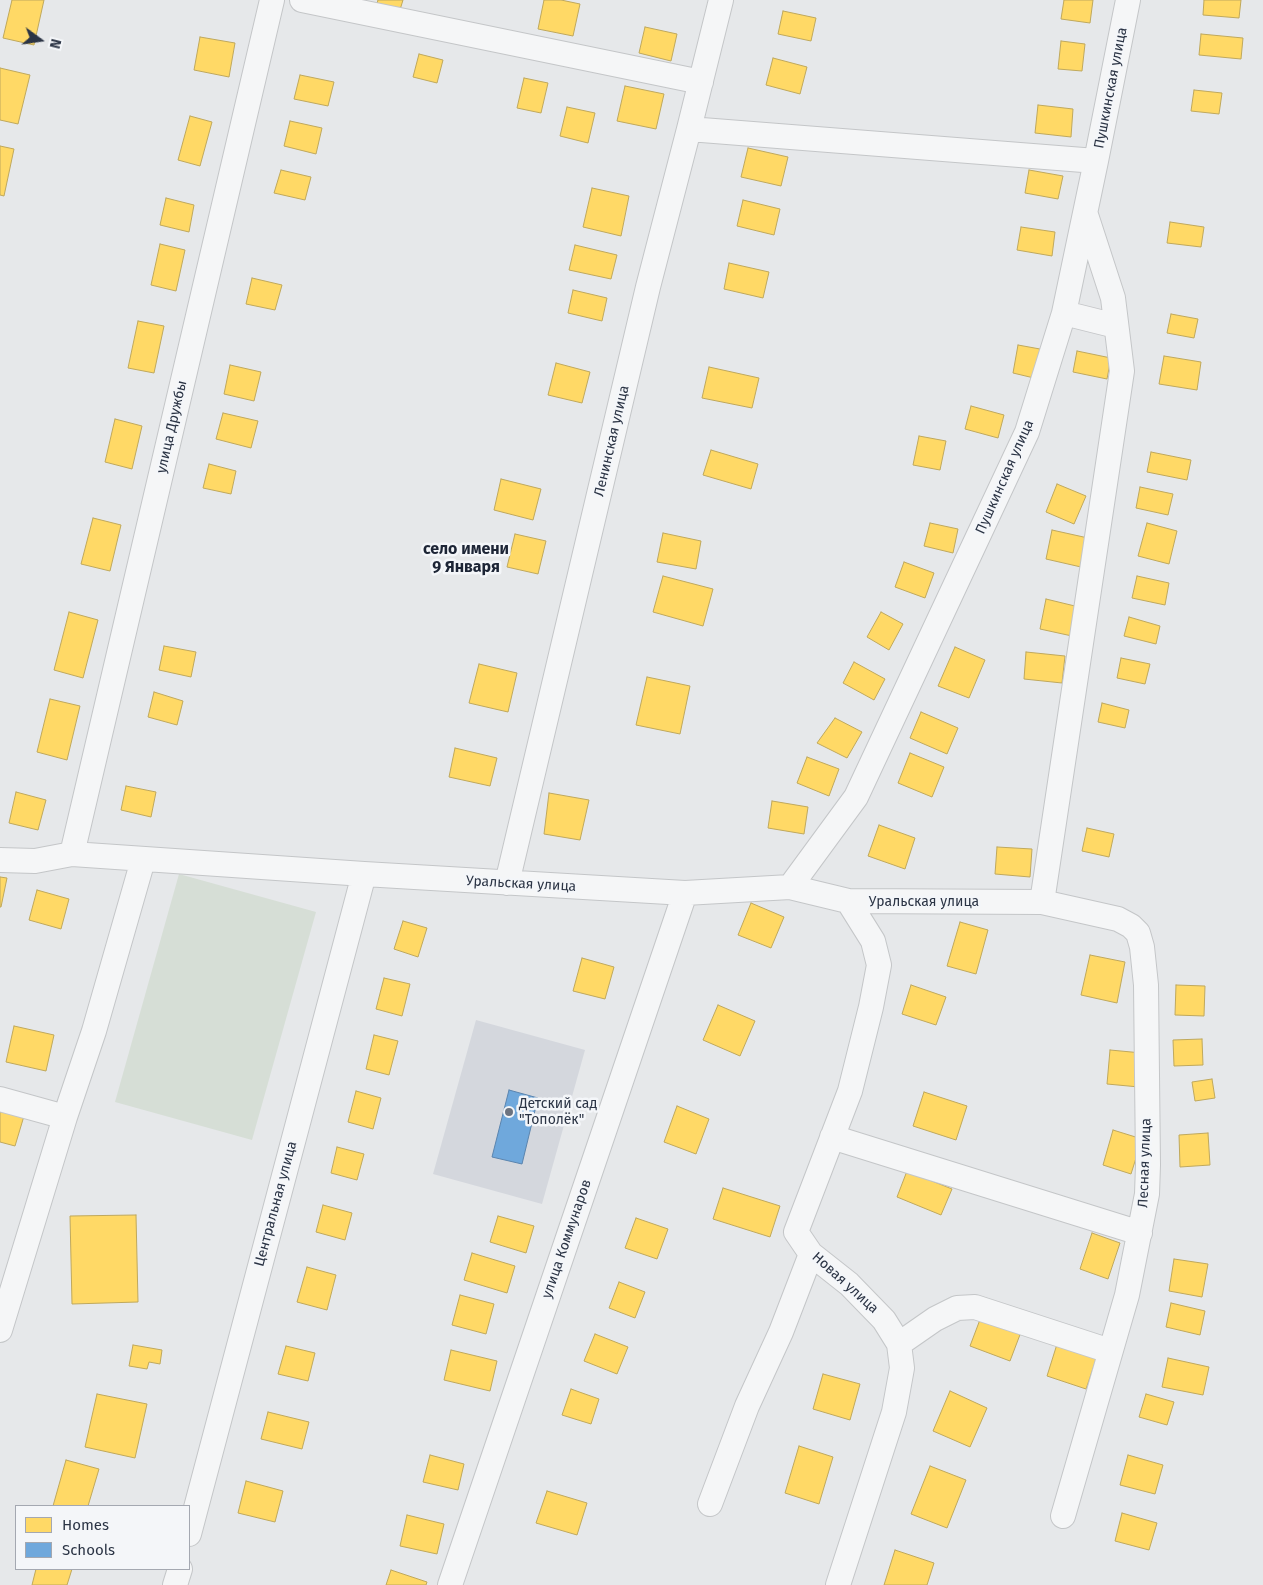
<!DOCTYPE html>
<html>
<head>
<meta charset="utf-8">
<style>
	body { margin:0 }
	#map { position:relative; width:1263px; height:1585px; overflow:hidden; background:#e6e8ea; font-family:"Fira Sans",sans-serif }
	canvas { display:block }
	.legend { position:absolute; left:15px; top:1505px; width:175px; height:65px; box-sizing:border-box; background:#f4f6f9; border:1px solid #a4a8b1; margin:0; padding:6px 9px; list-style:none; font-size:15px; color:#2b3445 }
	.legend li { display:flex; align-items:center; gap:10px; height:25px }
	.legend b { width:25px; border:1px solid #a4a8b1 }
	.north { position:absolute; left:15px; top:15px; width:50px; height:50px; -webkit-text-stroke:4px #f4f6f9; paint-order:stroke; rotate:104deg; font-size:14px; font-weight:700; line-height:20px; text-align:center; color:#2b3445 }
	.north::after { content:''; display:block; margin:auto; width:18px; height:22px; background:#2b3445; clip-path:polygon(50% 0,100% 100%,50% 72%,0 100%) }
</style>
</head>
<body>
<div id="map">
<canvas width="1263" height="1585"></canvas>
<ul class="legend">
<li><b style="height:14px;background:#ffd966"></b>Homes</li>
<li><b style="height:14px;background:#6fa8dc"></b>Schools</li>
</ul>
<div class="north">N</div>
</div>
<script>
const ctx = document.querySelector('canvas').getContext('2d');
ctx.lineJoin = 'round';
function fillPath(path, color) { ctx.fillStyle = color; ctx.fill(path, 'evenodd'); }
const shape = rows => new Path2D(rows.map(r => 'M' + r).join(''));
function stroke(path, color, width, dash) { ctx.strokeStyle = color; ctx.lineWidth = width; ctx.lineCap = dash ? 'butt' : 'round'; ctx.setLineDash(dash || []); ctx.stroke(path); }
function write(font, color, halo, rows, align = 'center') {
  ctx.font = font + ' "Fira Sans",sans-serif'; ctx.lineWidth = 5; ctx.setLineDash([]); ctx.textBaseline = 'middle'; ctx.strokeStyle = halo; ctx.fillStyle = color; for (const [text, x, y, turn = 0] of rows) {
    ctx.save(); ctx.translate(x, y); ctx.rotate((+turn || 0) * Math.PI / 180); ctx.textAlign = isNaN(turn) ? turn : align; if (halo) ctx.strokeText(text, 0, 0); ctx.fillText(text, 0, 0); ctx.restore();
  }
}
fillPath(shape([
	[476,1020,585,1050,542,1204,433,1174]
]), '#d4d7dd');
fillPath(shape([
	[179,874,316,912,252,1140,115,1102]
]), '#d6ded6');
const homes = shape([
	[12,0,44,0,34,45,3,38,12,0],
	[378,0,403,0,399,13,376,7,378,0],
	[544,0,561,0,580,4,573,36,538,29,544,0],
	[1064,0,1093,0,1090,23,1061,19,1064,0],
	[1204,0,1241,0,1239,18,1203,15,1204,0],
	[783,11,816,18,811,41,778,34,783,11],
	[645,27,677,34,671,61,639,53,645,27],
	[1201,34,1243,38,1241,59,1199,55,1201,34],
	[200,37,235,43,229,77,194,70,200,37],
	[1061,41,1085,44,1082,71,1058,69,1061,41],
	[419,54,443,60,437,83,413,77,419,54],
	[773,58,807,67,800,94,766,85,773,58],
	[0,68,30,75,18,124,0,120,0,68],
	[300,75,334,82,328,106,294,99,300,75],
	[524,78,548,83,541,113,517,108,524,78],
	[625,86,664,94,656,129,617,121,625,86],
	[1194,90,1222,93,1219,114,1191,111,1194,90],
	[1038,105,1073,109,1071,137,1035,133,1038,105],
	[567,107,595,113,588,143,560,136,567,107],
	[190,116,212,122,200,166,178,160,190,116],
	[290,121,322,128,316,154,284,146,290,121],
	[0,146,14,149,4,196,0,195,0,146],
	[748,148,788,157,781,186,741,177,748,148],
	[281,170,311,177,305,200,274,193,281,170],
	[1029,170,1063,176,1058,199,1025,193,1029,170],
	[592,188,629,196,621,236,583,227,592,188],
	[166,198,194,205,189,232,160,225,166,198],
	[743,200,780,209,774,235,737,226,743,200],
	[1170,222,1204,227,1201,247,1167,243,1170,222],
	[1021,227,1055,232,1052,256,1017,250,1021,227],
	[160,244,185,250,176,291,151,285,160,244],
	[575,245,617,255,611,279,569,270,575,245],
	[729,263,769,272,763,298,724,289,729,263],
	[252,278,282,285,275,310,246,304,252,278],
	[573,290,607,298,602,321,568,313,573,290],
	[1171,314,1198,319,1194,338,1167,333,1171,314],
	[138,321,164,326,154,373,128,368,138,321],
	[1018,345,1040,349,1034,378,1013,373,1018,345],
	[1077,351,1111,358,1107,379,1073,372,1077,351],
	[1164,356,1201,362,1197,390,1159,384,1164,356],
	[556,363,590,372,582,403,548,395,556,363],
	[230,365,261,372,254,401,224,394,230,365],
	[709,367,759,378,752,408,702,398,709,367],
	[971,406,1004,415,998,438,965,429,971,406],
	[223,413,258,421,251,448,216,439,223,413],
	[115,419,142,426,132,469,105,462,115,419],
	[919,436,946,441,940,470,913,465,919,436],
	[711,450,758,464,751,489,703,475,711,450],
	[1151,452,1191,460,1187,480,1147,472,1151,452],
	[209,464,236,471,231,494,203,488,209,464],
	[501,479,541,489,533,520,494,510,501,479],
	[1057,484,1086,496,1074,524,1046,512,1057,484],
	[1140,487,1173,494,1168,515,1136,508,1140,487],
	[93,518,121,525,110,571,81,564,93,518],
	[930,523,958,529,953,553,924,546,930,523],
	[1147,523,1177,531,1169,564,1138,556,1147,523],
	[1052,530,1088,538,1081,567,1046,559,1052,530],
	[663,533,701,541,696,569,657,562,663,533],
	[515,534,546,541,538,574,507,567,515,534],
	[904,562,934,573,925,598,895,587,904,562],
	[663,576,713,589,703,626,653,612,663,576],
	[1137,576,1169,583,1165,605,1132,598,1137,576],
	[1046,599,1079,607,1072,636,1040,629,1046,599],
	[69,612,98,620,83,678,54,670,69,612],
	[881,612,903,624,889,650,867,637,881,612],
	[1129,617,1160,626,1156,644,1124,636,1129,617],
	[164,646,196,652,191,677,159,670,164,646],
	[955,647,985,660,969,698,938,686,955,647],
	[1026,652,1065,656,1062,683,1024,679,1026,652],
	[1121,658,1150,664,1145,684,1117,678,1121,658],
	[854,662,885,679,874,700,843,683,854,662],
	[479,664,517,673,508,712,469,703,479,664],
	[647,677,690,686,680,734,636,725,647,677],
	[154,692,183,701,177,725,148,717,154,692],
	[50,699,80,706,67,760,37,752,50,699],
	[1102,703,1129,710,1125,728,1098,722,1102,703],
	[921,712,958,728,947,754,910,738,921,712],
	[835,718,862,732,847,758,817,743,835,718],
	[455,748,497,758,490,786,449,777,455,748],
	[910,753,944,767,932,797,898,783,910,753],
	[807,757,839,769,829,796,797,783,807,757],
	[126,786,156,792,151,817,121,810,126,786],
	[16,792,46,800,38,830,9,823,16,792],
	[549,793,589,800,580,840,544,834,549,793],
	[772,801,808,807,804,834,768,828,772,801],
	[879,825,915,838,905,869,868,856,879,825],
	[1087,828,1114,834,1109,857,1082,851,1087,828],
	[997,847,1032,849,1030,877,995,874,997,847],
	[0,877,7,878,1,907,0,907,0,877],
	[37,890,69,899,61,929,29,920,37,890],
	[751,903,784,917,771,948,738,935,751,903],
	[403,921,427,928,418,957,394,949,403,921],
	[960,922,988,930,976,974,947,966,960,922],
	[1090,955,1125,962,1117,1003,1081,995,1090,955],
	[582,958,614,967,605,999,573,991,582,958],
	[384,978,410,984,402,1016,376,1009,384,978],
	[911,985,946,997,936,1025,902,1014,911,985],
	[1176,985,1205,986,1204,1016,1175,1015,1176,985],
	[718,1005,755,1021,740,1056,703,1040,718,1005],
	[14,1026,54,1035,46,1071,6,1062,14,1026],
	[374,1035,398,1041,389,1075,366,1069,374,1035],
	[1202,1039,1203,1065,1174,1066,1173,1040,1202,1039],
	[1110,1050,1142,1053,1139,1087,1107,1084,1110,1050],
	[1212,1079,1215,1098,1195,1101,1192,1082,1212,1079],
	[356,1091,381,1098,373,1129,348,1122,356,1091],
	[924,1092,967,1106,956,1140,913,1126,924,1092],
	[677,1106,709,1119,696,1154,664,1142,677,1106],
	[0,1109,24,1116,15,1146,0,1142,0,1109],
	[1113,1130,1142,1139,1131,1174,1103,1165,1113,1130],
	[1208,1133,1210,1165,1180,1167,1179,1135,1208,1133],
	[337,1147,364,1154,357,1180,331,1173,337,1147],
	[907,1171,952,1189,941,1215,897,1197,907,1171],
	[723,1188,780,1206,770,1237,713,1219,723,1188],
	[323,1205,352,1213,345,1240,316,1232,323,1205],
	[136,1215,138,1302,72,1304,70,1216,136,1215],
	[498,1216,534,1226,526,1253,490,1242,498,1216],
	[636,1218,668,1229,657,1259,625,1248,636,1218],
	[1092,1233,1120,1243,1108,1279,1080,1269,1092,1233],
	[472,1253,515,1266,507,1293,464,1280,472,1253],
	[1174,1259,1208,1264,1202,1297,1169,1291,1174,1259],
	[307,1267,336,1275,327,1310,297,1302,307,1267],
	[619,1282,645,1292,635,1318,609,1308,619,1282],
	[460,1295,494,1304,486,1334,452,1325,460,1295],
	[1171,1303,1205,1311,1200,1335,1166,1327,1171,1303],
	[981,1317,1021,1332,1010,1361,970,1346,981,1317],
	[595,1334,628,1347,617,1374,584,1361,595,1334],
	[1058,1341,1098,1354,1086,1389,1047,1376,1058,1341],
	[133,1345,162,1350,160,1364,149,1362,147,1369,129,1366,133,1345],
	[286,1346,315,1353,308,1381,278,1374,286,1346],
	[451,1350,497,1361,490,1391,444,1380,451,1350],
	[1168,1358,1209,1367,1203,1395,1162,1387,1168,1358],
	[823,1374,860,1384,850,1420,813,1409,823,1374],
	[571,1389,599,1399,591,1424,562,1415,571,1389],
	[950,1391,987,1408,970,1447,933,1431,950,1391],
	[97,1394,147,1404,135,1458,85,1447,97,1394],
	[1146,1394,1174,1402,1167,1425,1139,1417,1146,1394],
	[268,1412,309,1422,302,1449,261,1439,268,1412],
	[799,1446,833,1457,819,1504,785,1493,799,1446],
	[430,1455,464,1464,458,1490,423,1482,430,1455],
	[1128,1455,1163,1465,1155,1494,1120,1485,1128,1455],
	[66,1460,99,1469,88,1506,53,1506,66,1460],
	[930,1466,966,1480,947,1528,911,1514,930,1466],
	[246,1481,283,1491,275,1522,238,1513,246,1481],
	[547,1491,587,1503,577,1535,536,1523,547,1491],
	[1122,1513,1157,1523,1149,1550,1115,1541,1122,1513],
	[407,1515,444,1524,437,1554,400,1546,407,1515],
	[895,1550,934,1563,927,1585,884,1585,895,1550],
	[36,1569,72,1569,67,1585,32,1585,36,1569],
	[391,1570,427,1582,426,1585,386,1585,391,1570]
]);
fillPath(homes, '#ffd966');
stroke(homes, '#bfa85c', 1);
const schools = shape([
	[509,1090,538,1098,522,1164,492,1157,509,1090]
]);
fillPath(schools, '#6fa8dc');
stroke(schools, '#5b85af', 1);
const minor = shape([
	[302,0,701,82],
	[689,129,1096,161],
	[1064,313,1116,326],
	[72,854,272,0],
	[0,860,35,861,72,854,364,874,685,893,790,887,848,901,1042,902,1118,919,1131,926,1138,933,1142,947,1146,985,1148,1165,1147,1194,1127,1295,1063,1516],
	[507,883,648,287,689,129,721,0],
	[790,887,856,797,1027,432,1064,313,1096,161,1128,0],
	[1042,902,1122,371,1113,298,1086,215],
	[0,1099,65,1117],
	[832,1137,1140,1233],
	[0,1330,65,1117,94,1031,143,860],
	[899,1344,935,1319,957,1308,975,1307,1110,1351],
	[710,1504,747,1406,781,1332,811,1254],
	[189,1534,364,874],
	[175,1585,180,1569],
	[450,1585,685,893],
	[838,1585,894,1412,902,1368,899,1344,884,1320,849,1284,811,1254,796,1232,850,1091,871,1007,879,965,873,941,848,901]
]);
stroke(minor, '#c4c6c8', 26);
stroke(minor, '#f5f6f7', 24);
for (const [x, y, r, color] of [
	[509,1112,5,"#6c737f"]
]) { const dot = new Path2D(); dot.arc(x, y, r, 0, 2 * Math.PI); ctx.fillStyle = color; ctx.fill(dot); stroke(dot, '#f4f6f9', 2); }
write('14px', '#2b3445', '#f4f6f9', [
	["Пушкинская улица",1111,88,-79],
	["улица Дружбы",172,427,-77],
	["Ленинская улица",612,441,-77],
	["Пушкинская улица",1005,477,-66],
	["Уральская улица",521,884,3],
	["Уральская улица",924,902],
	["Лесная улица",1145,1163,-88],
	["Центральная улица",276,1204,-75],
	["улица Коммунаров",567,1239,-71],
	["Новая улица",845,1283,42]
]);
write('14px', '#2b3445', '#f4f6f9', [
	["Детский сад",519,1104],
	["\"Тополёк\"",519,1120]
], 'left');
write('bold 16px', '#1d2536', '#f4f6f9', [
	["село имени",466,550],
	["9 Января",466,568]
]);
</script>
</body>
</html>
